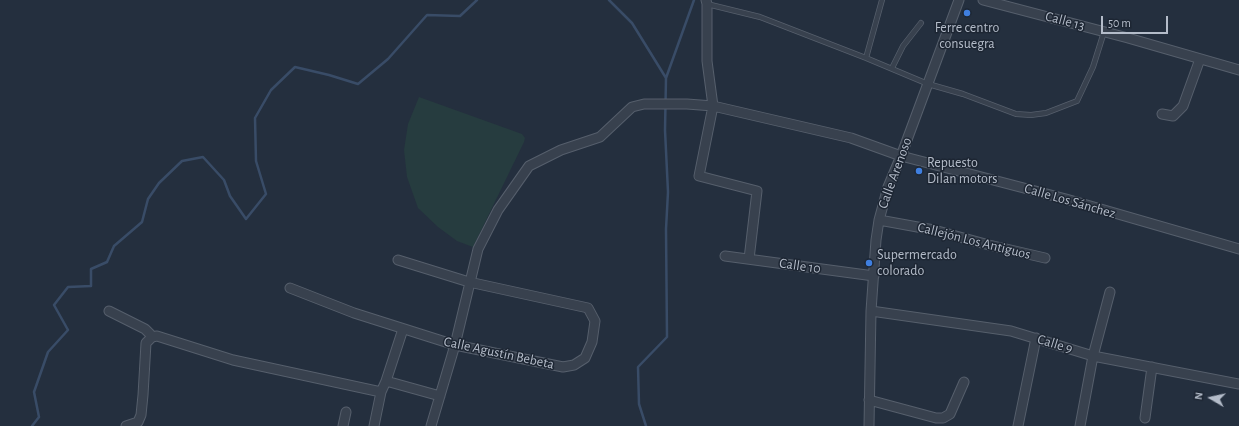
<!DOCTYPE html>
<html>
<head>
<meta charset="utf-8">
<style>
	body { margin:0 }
	#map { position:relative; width:1239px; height:426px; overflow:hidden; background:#242f3e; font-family:"Alegreya Sans",sans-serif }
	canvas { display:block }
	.north { position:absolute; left:1191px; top:378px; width:40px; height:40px; -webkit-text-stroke:3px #1d2633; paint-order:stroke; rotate:279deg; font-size:11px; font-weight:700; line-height:16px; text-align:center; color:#b4bcc9 }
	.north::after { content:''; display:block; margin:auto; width:14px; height:18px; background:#b4bcc9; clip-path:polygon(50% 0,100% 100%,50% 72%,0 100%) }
	.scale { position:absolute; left:1101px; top:16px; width:67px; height:18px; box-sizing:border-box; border:2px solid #b4bcc9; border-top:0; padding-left:5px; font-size:12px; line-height:14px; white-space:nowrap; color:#b4bcc9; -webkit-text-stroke:3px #1d2633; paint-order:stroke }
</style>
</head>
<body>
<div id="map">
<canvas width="1239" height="426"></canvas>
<div class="north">N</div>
<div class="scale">50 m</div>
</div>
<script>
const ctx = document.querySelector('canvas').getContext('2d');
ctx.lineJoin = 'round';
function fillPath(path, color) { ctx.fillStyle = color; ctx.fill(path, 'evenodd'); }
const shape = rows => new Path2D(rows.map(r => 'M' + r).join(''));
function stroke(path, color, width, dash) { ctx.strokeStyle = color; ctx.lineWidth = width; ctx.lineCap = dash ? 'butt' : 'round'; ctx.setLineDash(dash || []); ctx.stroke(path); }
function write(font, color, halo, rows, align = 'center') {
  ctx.font = font + ' "Alegreya Sans",sans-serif'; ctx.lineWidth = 3; ctx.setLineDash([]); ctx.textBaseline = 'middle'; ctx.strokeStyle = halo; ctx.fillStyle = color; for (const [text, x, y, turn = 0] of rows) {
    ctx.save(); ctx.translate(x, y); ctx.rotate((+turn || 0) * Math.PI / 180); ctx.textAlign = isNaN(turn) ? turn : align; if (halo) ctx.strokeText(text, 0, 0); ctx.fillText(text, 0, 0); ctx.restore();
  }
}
fillPath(shape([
	[419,97,522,134,525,138,524,142,473,247,457,241,438,227,418,208,407,177,404,150,408,124]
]), '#263c3f');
stroke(shape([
	[609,0,632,23,666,78],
	[32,426,39,417,34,392,48,352,68,330,54,305,68,287,91,286,91,269,107,262,114,246,142,222,148,199,159,183,182,161,203,157,224,180,230,196,246,219,266,194,256,161,255,118,271,90,295,67,329,75,358,84,388,59,427,15,460,16,477,0],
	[646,426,639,404,638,367,667,337,666,229,668,192,665,130,666,78,694,0]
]), '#394c67', 2.5);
const service = shape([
	[707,4,760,17,866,58,928,84,963,94,1016,114,1031,115,1046,113,1077,101,1093,67,1104,32],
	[866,58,882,0],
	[892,68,903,46,921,23]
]);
const minor = shape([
	[983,0,1128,38,1239,70],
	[1162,114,1173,116,1183,106,1200,59],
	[879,220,934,230,989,245,1045,258],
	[725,256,874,276],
	[749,259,757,191,699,176,713,106,851,138,901,156,1066,199,1239,249],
	[290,288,354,313,455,345,563,367,574,365,585,358,592,342,595,321,588,308,469,282,398,260],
	[109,311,145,329,150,334,152,337],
	[871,311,1011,331,1093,356,1239,384],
	[386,381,440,396],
	[869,400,936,418,943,418,950,414,964,382],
	[1145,418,1152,367],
	[126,426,138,422,141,415,143,395,146,343,152,337,157,336,233,360,381,392],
	[343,426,346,412],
	[374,426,381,392,386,381,403,329],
	[431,426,455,345,478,249,498,210,529,166,561,150,600,137,632,107,644,104,687,104,713,106,707,61,707,4,706,0],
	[869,426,871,311,876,240,879,220,888,187,901,156,959,0],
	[1018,426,1036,338],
	[1080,426,1093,356,1110,292]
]);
stroke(service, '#565f6c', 6);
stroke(minor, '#565f6c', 11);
stroke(service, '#38414e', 4.5);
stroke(minor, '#38414e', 9);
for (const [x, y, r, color] of [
	[967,13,4,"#3f7fe0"],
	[919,171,4,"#3f7fe0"],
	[869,263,4,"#3f7fe0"]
]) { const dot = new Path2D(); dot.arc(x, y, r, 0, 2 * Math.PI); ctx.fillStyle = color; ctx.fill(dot); stroke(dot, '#1d2633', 1.5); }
write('14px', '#b4bcc9', '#1d2633', [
	["Calle 13",1065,21,15],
	["Calle Arenoso",895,173,-70],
	["Calle Los Sánchez",1070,201,16],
	["Callejón Los Antiguos",974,241,14],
	["Calle 10",800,266,8],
	["Calle 9",1055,344,17],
	["Calle Agustín Bebeta",499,353,12]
]);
write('14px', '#b4bcc9', '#1d2633', [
	["Ferre centro",967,28,"center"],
	["consuegra",967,44,"center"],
	["Repuesto",927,163],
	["Dilan motors",927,179],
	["Supermercado",877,255],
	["colorado",877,271]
], 'left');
</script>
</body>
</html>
